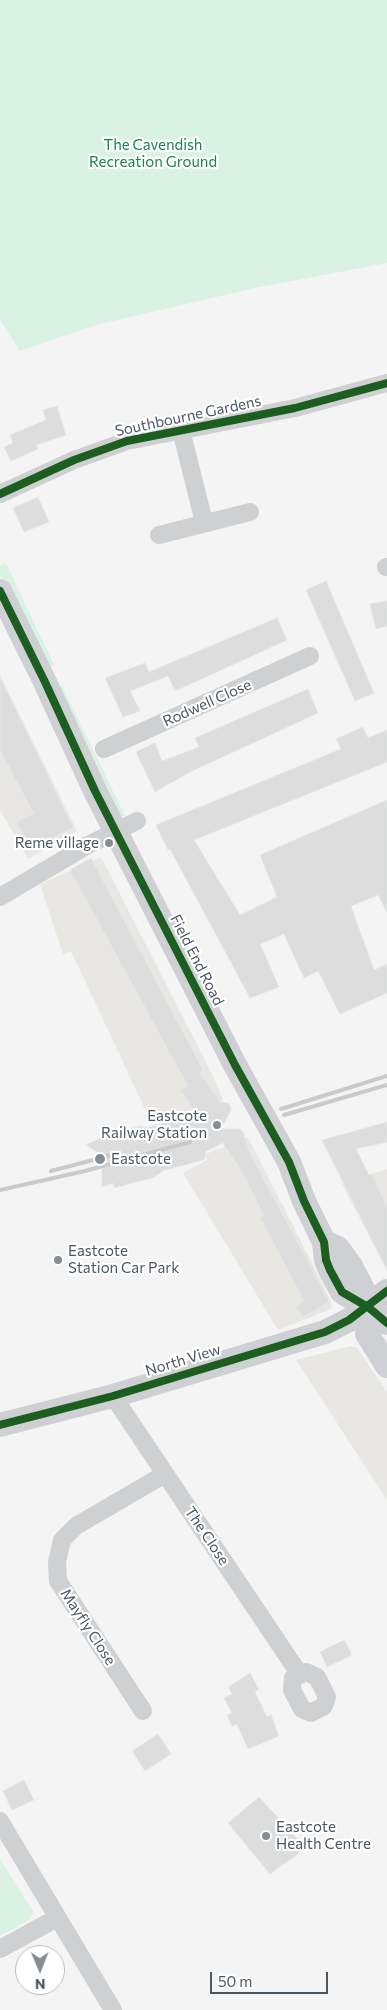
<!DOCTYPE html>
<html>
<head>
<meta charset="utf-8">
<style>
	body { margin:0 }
	#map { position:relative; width:387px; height:2010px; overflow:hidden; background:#f4f4f4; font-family:Commissioner,sans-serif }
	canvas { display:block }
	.north { position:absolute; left:15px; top:1945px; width:50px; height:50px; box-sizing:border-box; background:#fff; border:1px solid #b7bbc0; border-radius:50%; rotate:179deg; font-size:14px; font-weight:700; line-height:20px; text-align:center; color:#4a5661 }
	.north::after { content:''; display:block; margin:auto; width:18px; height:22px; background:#868d94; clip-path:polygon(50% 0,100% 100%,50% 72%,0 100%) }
	.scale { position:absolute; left:210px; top:1972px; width:118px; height:22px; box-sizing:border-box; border:2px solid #4a5661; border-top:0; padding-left:6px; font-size:15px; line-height:18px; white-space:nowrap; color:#4a5661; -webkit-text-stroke:4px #fff; paint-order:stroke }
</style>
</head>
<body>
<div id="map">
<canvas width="387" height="2010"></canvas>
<div class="north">N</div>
<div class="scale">50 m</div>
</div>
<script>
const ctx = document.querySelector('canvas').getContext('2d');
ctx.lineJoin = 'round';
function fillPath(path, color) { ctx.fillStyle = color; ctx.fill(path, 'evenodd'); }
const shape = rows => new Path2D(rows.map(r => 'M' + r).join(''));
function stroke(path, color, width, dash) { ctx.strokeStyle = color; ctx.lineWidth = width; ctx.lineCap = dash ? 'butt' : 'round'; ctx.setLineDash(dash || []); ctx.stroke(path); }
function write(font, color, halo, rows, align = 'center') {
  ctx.font = font + ' Commissioner,sans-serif'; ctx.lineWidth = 4.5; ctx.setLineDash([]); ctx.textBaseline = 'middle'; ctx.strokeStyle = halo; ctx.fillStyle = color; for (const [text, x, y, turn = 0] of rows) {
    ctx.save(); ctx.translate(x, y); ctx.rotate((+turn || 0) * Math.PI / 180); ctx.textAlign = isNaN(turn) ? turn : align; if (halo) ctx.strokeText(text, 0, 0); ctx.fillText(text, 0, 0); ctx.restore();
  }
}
fillPath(shape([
	[0,675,77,831,28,859,0,810],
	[101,857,214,1078,223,1100,206,1107,150,1120,71,951,63,954,40,884],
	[248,1137,332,1303,331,1309,278,1330,183,1173,207,1160,206,1154],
	[387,1169,387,1257,381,1259,342,1184],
	[351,1346,357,1348,387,1392,387,1500,296,1360]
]), '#e8e7e3');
fillPath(shape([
	[0,0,387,0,387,263,255,288,96,325,20,351,0,320],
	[6,563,54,665,46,668,0,575,0,566],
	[62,686,125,816,120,816,56,688],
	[0,1859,34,1913,29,1920,0,1936]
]), '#d9f2e3');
const building = shape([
	[57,406,66,435,36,445,38,449,11,461,4,447,13,443,10,435,46,420,43,410,57,406],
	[38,497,49,522,24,532,13,508,38,497],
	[326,581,374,693,355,701,306,590,326,581],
	[387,601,387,626,376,629,370,604,387,601],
	[277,618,287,640,175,691,168,676,130,691,140,711,123,717,105,678,145,663,149,672,277,618],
	[0,677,73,827,32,849,16,822,34,814,0,750,0,677],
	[308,689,318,713,190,772,155,792,136,752,155,743,162,761,199,747,195,738,308,689],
	[363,727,368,738,387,730,387,762,194,840,240,915,277,897,260,855,387,800,387,912,378,895,351,906,374,970,387,964,387,993,340,1014,318,971,304,978,284,934,260,944,279,987,250,998,170,849,168,850,156,825,341,749,336,739,363,727],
	[91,858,203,1070,199,1072,220,1102,228,1103,230,1106,231,1110,221,1129,240,1129,243,1132,250,1153,329,1302,302,1317,296,1306,304,1301,260,1217,264,1216,241,1170,223,1143,206,1151,204,1160,165,1170,152,1178,136,1182,115,1188,113,1183,102,1187,102,1169,112,1166,96,1151,86,1145,101,1138,101,1135,141,1126,146,1128,196,1114,181,1090,188,1086,70,870,91,858],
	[387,1122,387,1142,356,1149,369,1175,372,1174,387,1207,387,1270,322,1140,387,1122],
	[344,1640,352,1655,327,1667,320,1652,344,1640],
	[250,1673,259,1689,255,1692,267,1717,271,1715,279,1736,248,1749,237,1724,232,1726,227,1715,232,1713,224,1698,232,1694,228,1687,250,1673],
	[158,1734,171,1754,145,1771,132,1751,158,1734],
	[24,1780,34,1800,12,1810,3,1791,24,1780],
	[259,1797,306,1848,270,1874,228,1823,259,1797]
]);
fillPath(building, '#ddddde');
stroke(building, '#e5e6e7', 1);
stroke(shape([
	[181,430,204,522],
	[0,494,74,460,127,441,295,408,387,383],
	[159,535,250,512],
	[386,567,387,567],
	[104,749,310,656],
	[0,897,88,845,137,821],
	[113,1396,300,1675],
	[306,1672,317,1677,327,1697,324,1706,311,1713,302,1709,292,1690,293,1678,306,1672],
	[143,1711,58,1581,57,1562,62,1540,76,1526,165,1474],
	[0,1821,113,2010],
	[0,1949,57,1918]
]), '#ced0d2', 18);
stroke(shape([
	[0,591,45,682,95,791,235,1065,289,1162,304,1201,324,1242,326,1260,330,1270,342,1292,368,1307,387,1323],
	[324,1242,338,1248,351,1266,365,1293,368,1307,367,1334,387,1366],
	[0,1425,113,1396,325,1332,349,1320,387,1291]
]), '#ced0d4', 24);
stroke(shape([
	[281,1109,387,1076],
	[284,1115,387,1085],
	[51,1171,116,1154],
	[0,1190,85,1171,190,1142]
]), '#c9cacc', 4);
stroke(shape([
	[0,494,74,460,127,441,295,408,387,383],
	[0,591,45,682,95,791,235,1065,289,1162,304,1201,324,1242,326,1260,330,1270,342,1292,368,1307,387,1323],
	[0,1425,113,1396,325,1332,349,1320,387,1291]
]), '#1b5e20', 8);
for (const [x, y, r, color] of [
	[109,843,5,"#868d94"],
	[217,1125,5,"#868d94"],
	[100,1159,6,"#868d94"],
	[58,1260,5,"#868d94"],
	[266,1836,5,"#868d94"]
]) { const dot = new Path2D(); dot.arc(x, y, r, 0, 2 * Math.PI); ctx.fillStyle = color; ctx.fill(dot); stroke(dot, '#fff', 2); }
write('15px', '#17864f', '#fff', [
	["The Cavendish",153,145],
	["Recreation Ground",153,162]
]);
write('15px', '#4a5661', '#fff', [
	["Southbourne Gardens",188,416,-12],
	["Rodwell Close",207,703,-24],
	["Field End Road",197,960,63],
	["North View",183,1360,-17],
	["The Close",207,1536,56],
	["Mayfly Close",88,1627,57]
]);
write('15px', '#4a5661', '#fff', [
	["Reme village",99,843,"right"],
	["Eastcote",207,1116,"right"],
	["Railway Station",207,1133,"right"],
	["Eastcote",111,1159],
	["Eastcote",68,1251],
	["Station Car Park",68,1268],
	["Eastcote",276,1827],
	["Health Centre",276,1844]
], 'left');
</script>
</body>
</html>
